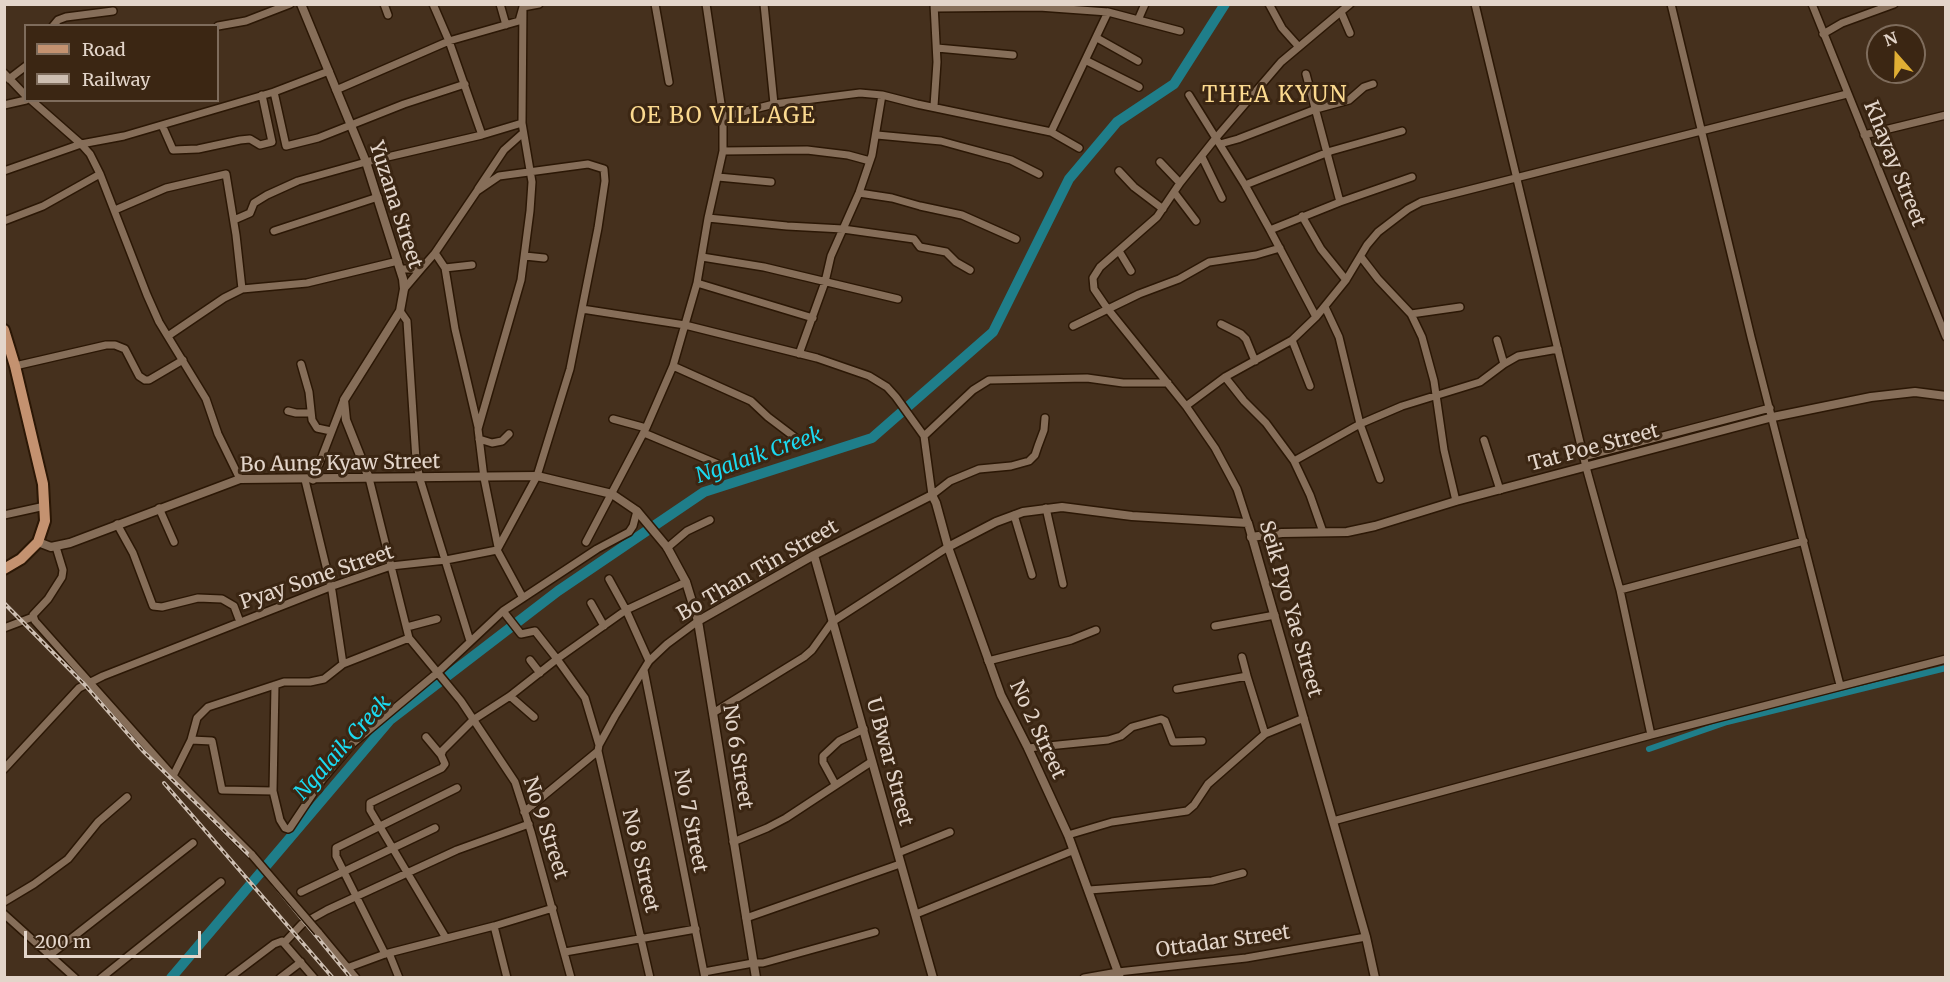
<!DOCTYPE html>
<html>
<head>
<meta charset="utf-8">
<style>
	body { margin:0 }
	#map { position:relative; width:1950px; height:982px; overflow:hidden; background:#45301d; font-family:Merriweather,serif }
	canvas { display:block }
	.frame { position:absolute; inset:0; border:6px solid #e3d5ca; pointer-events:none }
	.legend { position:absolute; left:24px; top:24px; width:195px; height:78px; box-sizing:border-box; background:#3b2613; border:2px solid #7e6c5c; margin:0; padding:8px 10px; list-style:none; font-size:18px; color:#e3d5ca }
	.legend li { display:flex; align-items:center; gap:12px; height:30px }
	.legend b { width:30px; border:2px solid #7e6c5c }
	.north { position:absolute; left:1866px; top:24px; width:60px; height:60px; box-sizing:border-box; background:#3b2613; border:2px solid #7e6c5c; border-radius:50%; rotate:340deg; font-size:16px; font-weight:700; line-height:24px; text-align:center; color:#e3d5ca }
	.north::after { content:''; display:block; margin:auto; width:21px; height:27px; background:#e1af34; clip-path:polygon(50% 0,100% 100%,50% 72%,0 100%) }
	.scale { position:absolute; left:24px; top:931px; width:177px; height:27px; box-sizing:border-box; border:3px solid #e3d5ca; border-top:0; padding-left:8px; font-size:18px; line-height:21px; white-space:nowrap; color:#e3d5ca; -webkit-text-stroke:4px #3b2613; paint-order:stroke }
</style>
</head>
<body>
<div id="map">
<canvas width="1950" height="982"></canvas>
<div class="frame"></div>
<ul class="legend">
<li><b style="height:8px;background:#c49270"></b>Road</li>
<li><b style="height:8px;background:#cdbeb1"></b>Railway</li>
</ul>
<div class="north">N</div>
<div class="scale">200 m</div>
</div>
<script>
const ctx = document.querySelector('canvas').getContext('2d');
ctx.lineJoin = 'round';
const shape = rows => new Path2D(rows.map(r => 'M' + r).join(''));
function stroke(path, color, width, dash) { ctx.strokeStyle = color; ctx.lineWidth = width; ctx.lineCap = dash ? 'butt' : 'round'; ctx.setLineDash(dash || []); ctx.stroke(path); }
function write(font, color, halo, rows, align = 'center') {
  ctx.font = font + ' Merriweather,serif'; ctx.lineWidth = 6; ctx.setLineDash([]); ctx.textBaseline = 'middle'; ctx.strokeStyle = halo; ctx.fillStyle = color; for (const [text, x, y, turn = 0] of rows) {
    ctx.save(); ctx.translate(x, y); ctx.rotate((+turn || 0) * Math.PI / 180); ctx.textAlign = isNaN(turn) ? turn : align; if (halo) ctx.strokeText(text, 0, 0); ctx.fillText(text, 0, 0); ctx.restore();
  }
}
stroke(shape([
	[1649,749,1727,722,1946,668]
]), '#1f7e8a', 6);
stroke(shape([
	[171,978,390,720,558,591,704,492,872,438,993,332,1069,179,1117,122,1174,84,1225,4]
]), '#1f7e8a', 10);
const minor = shape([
	[384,4,388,15],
	[433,4,449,41,482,135],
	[500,4,506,25],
	[655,4,669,82],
	[764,4,774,104],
	[1269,4,1282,28,1299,47],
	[1475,4,1586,467,1620,590,1651,735],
	[1671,4,1751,337,1840,685],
	[1812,4,1946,337],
	[935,8,1039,7,1108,12,1180,31],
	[1341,12,1350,33],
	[1138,20,1145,4],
	[53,26,58,20,66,17,113,11],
	[218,26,246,21,290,4],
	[1823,34,1842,23,1894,4],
	[1097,38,1138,61],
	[937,48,1013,55],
	[1087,61,1139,87],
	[4,73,26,96],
	[1306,74,1340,202],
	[9,79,26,66],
	[336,90,449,41,519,21,523,7,539,4],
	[274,92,286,146,318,138,404,104,465,84],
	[1189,95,1245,185,1270,230,1340,202,1412,177],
	[31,100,81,144,90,154,100,174],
	[4,105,26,100],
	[934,106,937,62,934,4],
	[723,117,774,104,860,93,882,95,917,104,1051,132,1079,148],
	[162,125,173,150,198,149,240,140,250,139,260,145,272,142,262,95],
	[1051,132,1108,12],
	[877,135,941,141,959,146,1011,160,1039,174],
	[1864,135,1946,115],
	[1220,144,1238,139,1316,109,1349,100,1364,87,1373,84],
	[723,151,807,150,848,155,870,161],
	[1202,157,1222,198],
	[1160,162,1180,183],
	[4,171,81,144,124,136,274,92,329,71],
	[1119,171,1134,187,1163,209],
	[718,177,771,182],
	[1245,185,1331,151,1402,131],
	[478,189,504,150,523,133],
	[1174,192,1196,221],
	[859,193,892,198,920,206,962,215,1016,239],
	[115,210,166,188,226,174,236,235,242,289],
	[1302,216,1321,249,1346,280],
	[708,218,787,226,843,229,914,239,920,247,946,252,956,262,970,270],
	[234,220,250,213,254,203,267,195,298,181,366,162,482,135,522,123],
	[4,221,43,206,100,174,147,295,159,322,206,399,218,434,240,479],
	[1270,230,1316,317],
	[274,231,378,197],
	[1119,251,1131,271],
	[525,256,544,258],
	[702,257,764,267,898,299],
	[1361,257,1378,279,1411,314,1422,337,1434,381,1444,450,1456,501],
	[445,268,472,265],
	[400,269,421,269,435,253,445,268,455,329,478,427],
	[697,283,813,318],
	[404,289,421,269],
	[582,309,685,325,817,358,869,376,887,387,896,397,924,436,932,495,950,481,979,469,1011,466,1029,461,1035,455,1038,446,1044,430,1045,418],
	[400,311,407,321,416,460,420,479,470,641],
	[1411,314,1460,307],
	[1221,324,1241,334,1246,339,1255,361],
	[1073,326,1139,294,1179,279,1209,262,1256,255,1280,248],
	[168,336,224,298,242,289,307,283,398,261],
	[1292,340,1310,386],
	[1497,340,1504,364],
	[799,354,825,282,831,256,859,193,872,155,882,95],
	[301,364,309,392,312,420,317,428,331,431],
	[15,366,106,345,115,345,125,349,139,376,145,380,149,380,183,360],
	[673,366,751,401,768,417,801,442],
	[1225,377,1244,401,1266,423,1294,461,1310,495,1323,532],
	[1186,406,1225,377,1292,340,1316,317,1346,280,1367,245,1378,232,1408,209,1421,202,1847,94],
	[288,411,296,413,311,413],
	[613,419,646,428],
	[644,433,718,464],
	[924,436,973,390,989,380,1087,378,1123,383,1168,383],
	[479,439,492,443,502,441,509,434],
	[1484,440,1500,490],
	[1583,457,1770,408],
	[1294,461,1360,424,1339,337,1325,307],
	[369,478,409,638,461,701,515,782,531,832,571,978],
	[1380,479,1360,424,1402,406,1480,382,1504,364,1518,356,1558,349],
	[305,480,332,591,343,664],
	[313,480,343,402],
	[159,508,174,542],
	[1046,508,1063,584],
	[4,515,45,506],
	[1014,515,1032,575],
	[1248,523,1237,489,1215,448,1186,406,1107,308,1094,289,1093,278,1100,267,1157,217,1180,183,1215,139,1281,62,1350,4],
	[117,524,133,553,153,606,162,607,198,598,222,599,234,606,240,622],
	[586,542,646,428,673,366,697,283,708,218,723,151,723,117,706,4],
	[56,547,63,570,62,577,48,599,33,615,35,621,173,776,252,855],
	[498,547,484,478,478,429,521,280,530,211,532,182,522,123,523,4],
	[667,548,687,531,710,520],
	[497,550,523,598],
	[609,579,626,610,649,661],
	[1620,590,1804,541],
	[591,603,604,626],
	[503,611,521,634,535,631,557,659,585,698,599,745],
	[1215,626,1275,615],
	[407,627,437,619],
	[4,628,33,617],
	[1242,657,1247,676],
	[530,660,540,673],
	[988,661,1071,640,1096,630],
	[644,670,705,978],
	[275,685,273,791,280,820,285,828,288,829,290,828,322,780,352,744,437,673,503,611,597,549,629,532,633,526,637,511],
	[1177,689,1247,676,1265,734],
	[510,696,534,717],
	[713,713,804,657,812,650,832,622,948,547],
	[426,737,441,755],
	[191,740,212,741,222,790,273,791],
	[1028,748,1108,740,1121,736,1132,727,1161,719,1165,721,1173,742,1202,741],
	[598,751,650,978],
	[4,769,79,688,103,676,330,587,391,566,446,560,497,550,537,476,570,369,598,228,605,181,604,169,588,164,499,176,477,191,435,253],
	[173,776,191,740,197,718,208,707,284,682,310,682,324,679,343,664,409,638],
	[835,784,823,762,823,756,839,741,864,729],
	[524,812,598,751,599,745,615,716,649,661,667,644,698,621],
	[1333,821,1651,735,1946,659],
	[1068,835,1112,822,1187,811,1194,805,1208,784,1265,734,1304,718],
	[733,842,767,828,786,818,871,762],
	[898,853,950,832],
	[1089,890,1212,881,1243,873],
	[301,892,435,828],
	[4,902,34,884,68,859,98,822,127,797],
	[4,914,75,978],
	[916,914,1072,851],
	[746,918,900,864],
	[494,926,507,978],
	[318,932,356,978],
	[446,938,370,810,370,803,442,768,445,764,441,755,443,750,473,720,510,696,557,659,626,610,686,582],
	[285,942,302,924,327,910,457,850,529,824],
	[565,952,696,929],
	[389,953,399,978],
	[385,954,336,856,336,848,457,788],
	[50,955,193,843],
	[347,968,385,954,494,926,553,908],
	[704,972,753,963,763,963,875,932],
	[101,978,221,882],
	[229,978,274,944,282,941,314,978],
	[280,978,301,962],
	[1084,978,1118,972,1246,958,1366,937]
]);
const tertiary = shape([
	[301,4,366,162,403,279,404,289,400,311,344,400,346,420,369,478],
	[1251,537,1282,533,1347,532,1375,526,1456,501,1773,417,1871,397,1915,392,1946,396],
	[38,542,51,547,70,543,240,479,537,476,612,494,637,511,667,547,686,582,698,621,756,978],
	[948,547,996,522,1023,512,1062,507,1132,516,1248,523,1366,937,1375,978],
	[814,555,933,978],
	[698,621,814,555,932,495,936,503,948,547,1001,695,1028,748,1068,835,1120,978]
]);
const primary = shape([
	[4,330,15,366,43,484,45,521,38,542,21,559,4,569]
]);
stroke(minor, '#2b1705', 10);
stroke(tertiary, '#2b1705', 11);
stroke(primary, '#2b1705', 14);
stroke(minor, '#866e59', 7);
stroke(tertiary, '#866e59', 8);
stroke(primary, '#c49270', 10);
const rail = shape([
	[4,603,85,685,143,751,251,857,351,978],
	[164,783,333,978]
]);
stroke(rail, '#cdbeb1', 4);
stroke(rail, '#3b2613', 1.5, [4.5]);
const minorBridge = shape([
	[252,855,318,932]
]);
stroke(minorBridge, '#2b1705', 10, []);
stroke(minorBridge, '#866e59', 7);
write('20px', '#e3d5ca', '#3b2613', [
	["Khayay Street",1894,164,68],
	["Yuzana Street",395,205,72],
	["Tat Poe Street",1594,448,-15],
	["Bo Aung Kyaw Street",340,464,-1],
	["Bo Than Tin Street",758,571,-30],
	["Pyay Sone Street",317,578,-19],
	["Seik Pyo Yae Street",1290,609,74],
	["No 2 Street",1037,730,65],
	["No 6 Street",737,757,81],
	["U Bwar Street",889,762,75],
	["No 7 Street",690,821,79],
	["No 9 Street",545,828,72],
	["No 8 Street",640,861,77],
	["Ottadar Street",1223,942,-8]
]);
write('italic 21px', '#1bd9f0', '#3b2613', [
	["Ngalaik Creek",759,456,-19],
	["Ngalaik Creek",343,748,-48]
]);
ctx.letterSpacing = '1.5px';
write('22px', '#fbd98f', '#3b2613', [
	["THEA KYUN",1275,96],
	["OE BO VILLAGE",723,117]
]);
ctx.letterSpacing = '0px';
</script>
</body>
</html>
